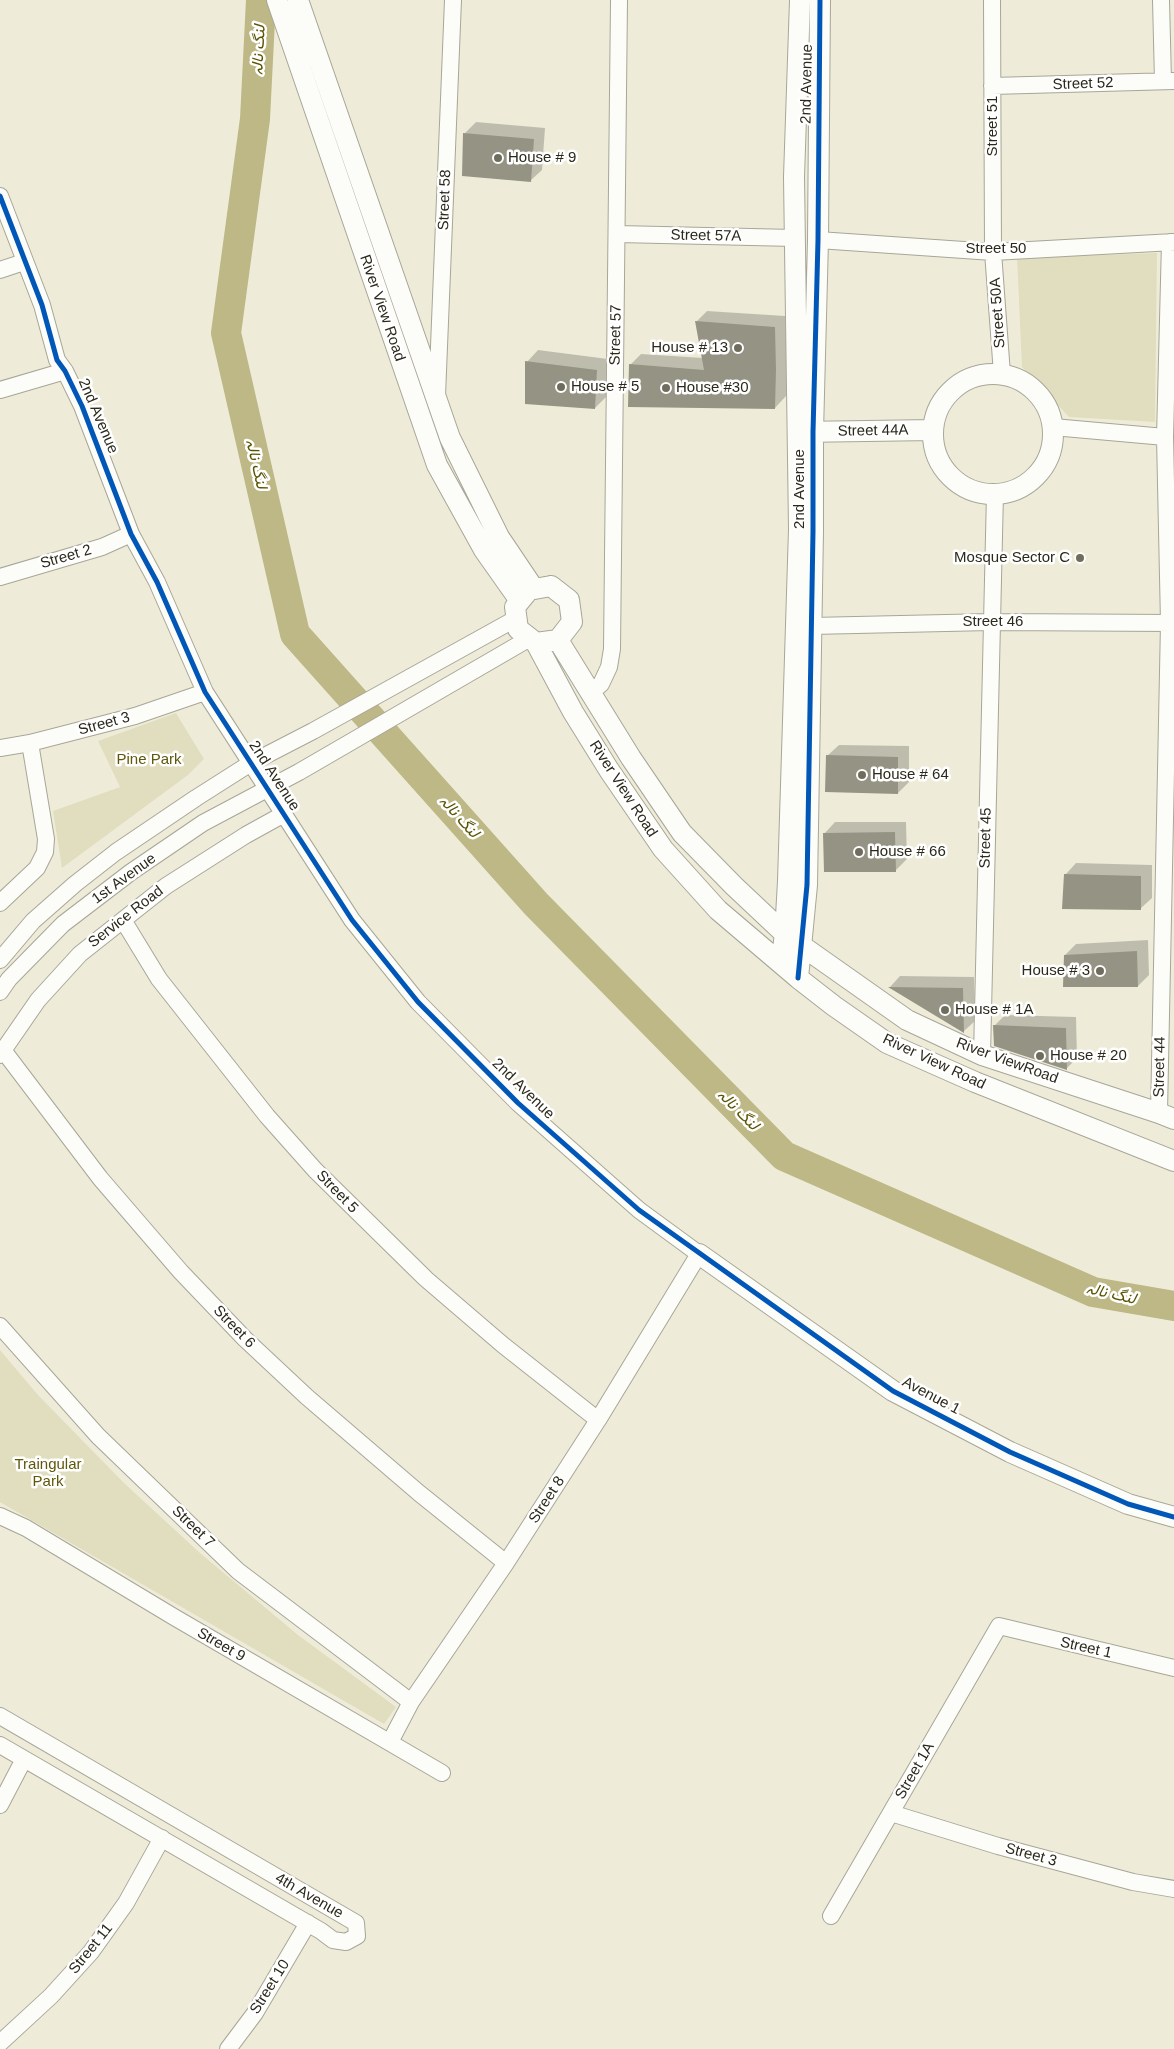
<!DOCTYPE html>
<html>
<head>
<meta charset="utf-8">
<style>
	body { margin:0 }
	canvas { display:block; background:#eeecd8 }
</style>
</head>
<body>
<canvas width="1174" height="2049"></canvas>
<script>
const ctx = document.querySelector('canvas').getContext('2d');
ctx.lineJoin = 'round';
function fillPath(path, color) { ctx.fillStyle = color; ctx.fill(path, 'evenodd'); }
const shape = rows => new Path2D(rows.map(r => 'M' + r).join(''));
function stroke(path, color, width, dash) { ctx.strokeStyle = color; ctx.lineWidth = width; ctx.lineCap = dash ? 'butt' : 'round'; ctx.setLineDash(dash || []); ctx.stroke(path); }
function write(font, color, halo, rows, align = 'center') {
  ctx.font = font + ' Arial,Vazirmatn,sans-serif'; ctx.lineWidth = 5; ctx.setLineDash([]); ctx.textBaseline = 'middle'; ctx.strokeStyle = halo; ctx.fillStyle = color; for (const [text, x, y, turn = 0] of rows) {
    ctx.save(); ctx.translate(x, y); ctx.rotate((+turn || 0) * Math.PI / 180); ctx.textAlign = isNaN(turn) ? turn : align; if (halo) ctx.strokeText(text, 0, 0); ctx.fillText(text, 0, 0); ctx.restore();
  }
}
fillPath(shape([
	[1157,253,1155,422,1069,417,1022,367,1017,258],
	[176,713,204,759,188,775,62,868,53,811,120,787,98,741],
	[0,1350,38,1395,124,1483,200,1553,298,1635,396,1707,384,1724,0,1502]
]), '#e1debf');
fillPath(shape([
	[476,122,545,128,542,170,530,181,465,133],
	[707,311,785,316,787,358,786,396,775,408,630,365,641,354,703,358,696,322],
	[538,350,608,359,606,397,595,408,527,362],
	[839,745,909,746,909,782,898,793,827,756],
	[835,822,906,822,907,859,896,870,824,834],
	[1076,863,1152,865,1152,898,1140,909,1065,875],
	[1148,940,1149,975,1138,986,1065,955,1076,944],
	[900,976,974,977,975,1021,964,1031,890,987],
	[1005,1015,1076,1017,1077,1058,1066,1069,994,1026]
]), '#0003');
stroke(shape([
	[261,0,255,119,226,333,295,634,536,904,784,1156,1093,1292,1174,1306]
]), '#beb887', 30);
fillPath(shape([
	[463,133,534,139,531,182,462,176],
	[695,321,775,327,776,370,775,409,628,407,629,364,704,370],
	[525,361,597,370,595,409,525,404],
	[826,755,898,757,898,794,825,792],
	[895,832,896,872,824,872,823,833],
	[1064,874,1141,876,1141,910,1062,909],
	[1137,951,1138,987,1063,987,1064,955],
	[888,987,963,988,964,1033],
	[993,1025,1066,1028,1067,1070,994,1046]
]), '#959384');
const minor = shape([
	[992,0,993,252,1002,374],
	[1161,0,1163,81],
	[992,86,1174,81],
	[0,196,42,305,57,360,65,371,82,406,131,534,157,582,205,692,352,920,418,1002,518,1103,639,1210,699,1254,598,1420,506,1563,411,1702,390,1742],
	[618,234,795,238],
	[818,240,993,252,1174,242],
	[0,270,24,262],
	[0,390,65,371],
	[437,396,453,0],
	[1053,427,1165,437],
	[0,577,102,547,131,534],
	[811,626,991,622,1174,623],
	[590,693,601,684,609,667,612,649,619,0],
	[0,748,30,743,135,716,205,692],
	[0,903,37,868,45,852,46,839,30,743],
	[123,920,159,979,267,1116,315,1170,426,1279,503,1345,598,1420],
	[0,960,33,921,75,884,116,852,196,798,251,763,313,731,517,618],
	[0,992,9,979,63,924,131,872,203,823,299,772,530,638],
	[3,1050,100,1178,181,1272,245,1339,307,1397,419,1493,506,1563],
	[0,1055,38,1000,80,954,166,886,246,835,284,814],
	[982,1055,995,493],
	[1159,1113,1169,623,1165,437,1170,242],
	[0,1326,98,1436,238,1571,411,1702],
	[0,1516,26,1528,174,1617,442,1773],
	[0,1716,356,1923,357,1936,346,1942,333,1940,321,1931,0,1745],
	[0,1805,24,1759],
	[891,1813,998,1846,1133,1882,1174,1889],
	[831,1916,999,1626,1174,1668],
	[0,2043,51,1996,91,1952,126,1903,162,1838],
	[228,2049,255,2013,308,1923]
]);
const tertiary = shape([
	[277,0,437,465,484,550,520,601],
	[298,0,450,438,499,537,534,589],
	'933 434a60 60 0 1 1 120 0a60 60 0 1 1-120 0Z',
	[800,432,933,430],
	[551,586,569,600,572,622,558,640,536,643,518,629,515,607,529,590,551,586],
	[558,640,631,758,682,833,734,886,785,934,907,1020,982,1055,1159,1113,1174,1119],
	[536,643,573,712,609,770,663,849,718,910,798,978,834,1006,887,1043,975,1082,1174,1161],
	[781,963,785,934,788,881,799,529,794,177,800,0],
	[798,978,807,885,813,531,813,432,818,240,820,0],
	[699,1254,893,1391,1010,1452,1128,1504,1174,1517]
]);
stroke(minor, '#a8a697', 18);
stroke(tertiary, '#a8a697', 22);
stroke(minor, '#fcfcf9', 16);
stroke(tertiary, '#fcfcf9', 20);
stroke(shape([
	[0,196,42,305,57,360,65,371,82,406,131,534,157,582,205,692,352,920,418,1002,518,1103,639,1210,893,1391,1010,1452,1128,1504,1174,1517],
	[798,978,807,885,813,531,813,432,818,240,820,0]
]), '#0057b8', 5);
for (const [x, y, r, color] of [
	[498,158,5,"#6f6d5d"],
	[738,348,5,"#6f6d5d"],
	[561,387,5,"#6f6d5d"],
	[666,388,5,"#6f6d5d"],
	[1080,558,5,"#6f6d5d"],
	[862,775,5,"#6f6d5d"],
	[859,852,5,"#6f6d5d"],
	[1100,971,5,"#6f6d5d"],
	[945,1010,5,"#6f6d5d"],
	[1040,1056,5,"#6f6d5d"]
]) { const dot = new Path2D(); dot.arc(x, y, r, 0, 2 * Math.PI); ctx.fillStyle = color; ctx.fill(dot); stroke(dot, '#fff', 2); }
write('15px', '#2b291b', '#fff', [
	["2nd Avenue",807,84,-89],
	["Street 52",1083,84,-2],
	["Street 51",993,126,-90],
	["Street 58",445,200,-88],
	["Street 57A",706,236,1],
	["Street 50",996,249],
	["River View Road",382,308,71],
	["Street 50A",998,313,-94],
	["Street 57",616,335,-89],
	["2nd Avenue",98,416,67],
	["Street 44A",873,431,-1],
	["2nd Avenue",800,489,-90],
	["Street 2",66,557,-16],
	["Street 46",993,622],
	["Street 3",104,724,-15],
	["2nd Avenue",274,776,57],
	["River View Road",623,789,57],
	["Street 45",986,838,-89],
	["1st Avenue",124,879,-36],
	["Service Road",126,917,-38],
	["River ViewRoad",1007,1061,20],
	["River View Road",934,1062,25],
	["Street 44",1160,1067,-89],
	["2nd Avenue",523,1089,44],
	["Street 5",337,1192,46],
	["Street 6",234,1327,46],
	["Avenue 1",931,1396,28],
	["Street 8",547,1500,-57],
	["Street 7",193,1527,44],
	["Street 9",221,1645,30],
	["Street 1",1086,1648,13],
	["Street 1A",915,1771,-60],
	["Street 3",1031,1855,15],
	["4th Avenue",309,1896,30],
	["Street 11",91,1949,-51],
	["Street 10",270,1987,-58]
]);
write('15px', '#2b291b', '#fff', [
	["House # 9",508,158],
	["House # 13",728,348,"right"],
	["House # 5",571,387],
	["House #30",676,388],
	["Mosque Sector C",1070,558,"right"],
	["House # 64",872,775],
	["House # 66",869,852],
	["House # 3",1090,971,"right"],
	["House # 1A",955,1010],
	["House # 20",1050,1056]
], 'left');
write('15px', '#60570b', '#fff', [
	["Pine Park",149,760],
	["Traingular",48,1465],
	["Park",48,1482]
]);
write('italic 16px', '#5b5302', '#fff', [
	["لنگ نالہ",259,50,-87],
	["لنگ نالہ",256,464,77],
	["لنگ نالہ",459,817,48],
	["لنگ نالہ",738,1110,45],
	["لنگ نالہ",1111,1294,13]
]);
</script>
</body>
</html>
